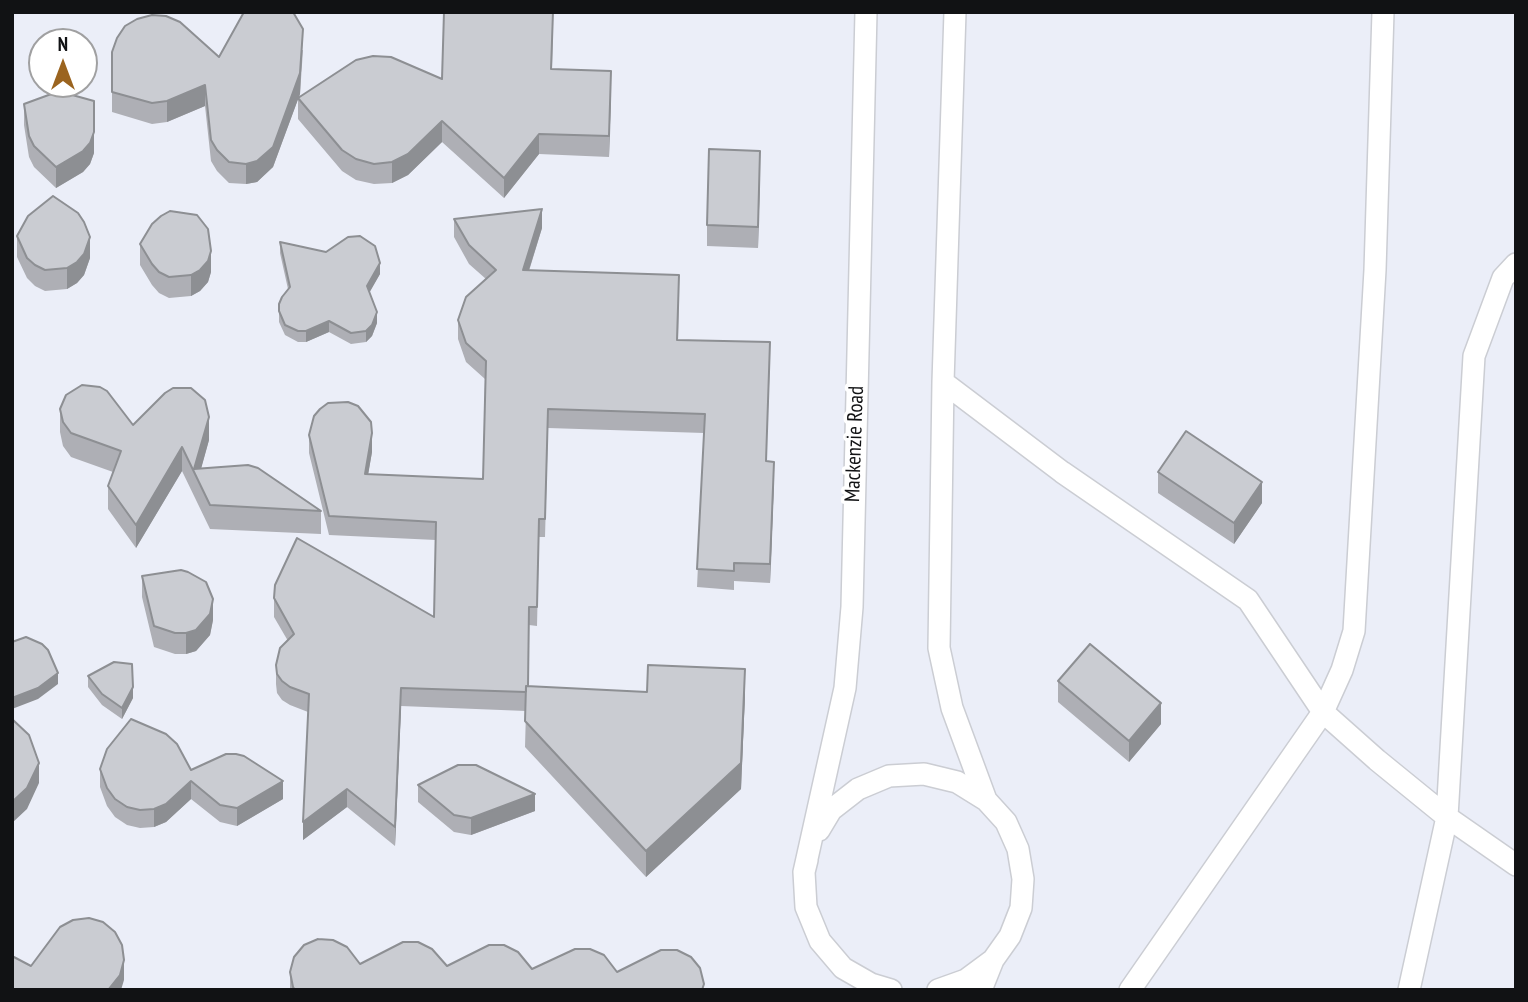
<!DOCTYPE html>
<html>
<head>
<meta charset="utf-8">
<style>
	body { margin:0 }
	#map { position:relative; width:1528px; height:1002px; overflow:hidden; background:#fafbff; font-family:"PT Sans Narrow",sans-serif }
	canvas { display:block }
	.frame { position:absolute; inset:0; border:14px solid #111214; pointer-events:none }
	.north { position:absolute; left:28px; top:28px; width:70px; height:70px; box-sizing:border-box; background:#fff; border:2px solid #a0a0a1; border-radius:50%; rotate:0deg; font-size:19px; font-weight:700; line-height:28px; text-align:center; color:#111214 }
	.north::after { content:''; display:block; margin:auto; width:24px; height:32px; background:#9b641f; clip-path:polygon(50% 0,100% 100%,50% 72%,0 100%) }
</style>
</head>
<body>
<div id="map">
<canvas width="1528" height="1002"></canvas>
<div class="frame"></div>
<div class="north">N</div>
</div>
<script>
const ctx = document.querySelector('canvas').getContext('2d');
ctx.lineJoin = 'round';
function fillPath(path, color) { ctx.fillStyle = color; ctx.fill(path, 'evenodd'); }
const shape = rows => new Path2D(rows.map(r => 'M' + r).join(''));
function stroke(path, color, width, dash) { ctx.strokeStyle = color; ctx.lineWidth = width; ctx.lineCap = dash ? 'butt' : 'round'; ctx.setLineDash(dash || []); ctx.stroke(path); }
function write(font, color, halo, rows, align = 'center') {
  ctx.font = font + ' "PT Sans Narrow",sans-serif'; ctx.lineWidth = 7; ctx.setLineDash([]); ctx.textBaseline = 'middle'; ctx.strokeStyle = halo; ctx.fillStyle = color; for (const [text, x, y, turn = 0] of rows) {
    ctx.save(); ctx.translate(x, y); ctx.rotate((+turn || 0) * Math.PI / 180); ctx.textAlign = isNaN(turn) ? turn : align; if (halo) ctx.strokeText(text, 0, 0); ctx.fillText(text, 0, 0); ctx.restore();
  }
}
fillPath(shape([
	[12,12,1516,12,1516,990,12,990],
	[42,42,84,42,84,84,42,84]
]), '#ebeef8');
const service = shape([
	[955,12,943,382,939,648,952,708,986,800],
	[943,382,1062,472,1248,600,1323,712,1377,760,1447,817,1516,865],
	[819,830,831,810,858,789,889,776,924,774,957,782,986,800,1006,822,1018,849,1023,879,1021,908,1010,936,993,960,966,980,938,990],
	[807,860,804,872,806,907,820,941,843,968,871,984,891,990],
	[804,872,845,688,852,607,866,12],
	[981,990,993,960],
	[1130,990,1323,712,1342,670,1354,631,1375,270,1383,12],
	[1409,990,1447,817,1474,356,1503,278,1516,264]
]);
stroke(service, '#cbcdd3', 24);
stroke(service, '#fff', 21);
fillPath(shape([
	[553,33,552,69,611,92,609,157,539,154,504,198,442,142,408,175,392,183,374,184,356,180,342,171,298,119,298,99,273,167,257,182,246,184,229,183,217,171,211,161,205,106,167,122,152,124,112,112,112,52,219,57,303,50,300,94,299,98,442,79],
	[24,104,94,153,90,164,83,172,56,188,34,167,29,157,24,125],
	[760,172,758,248,707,246,707,225],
	[454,219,542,228,529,271,679,294,678,340,770,361,766,461,774,480,770,583,734,581,734,590,697,587,704,433,548,428,545,537,539,537,537,626,529,625,528,686,647,692,745,695,741,789,646,877,525,747,526,711,401,706,395,846,347,807,303,840,308,712,290,705,282,700,277,693,276,684,276,665,288,641,274,617,274,598,434,617,436,540,329,535,309,453,309,435,372,452,368,474,483,479,485,379,466,362,458,339,458,320,486,279,469,264,454,237],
	[17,236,90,258,84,275,77,283,67,289,45,291,35,286,27,278,17,257],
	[280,242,380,274,369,292,377,323,372,336,366,342,351,344,329,332,306,342,298,342,285,335,279,322,279,311,288,289,280,253],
	[140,244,211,272,208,282,200,291,191,296,169,298,159,293,152,285,140,265],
	[60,409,209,440,201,468,321,511,321,534,210,529,182,471,136,548,108,509,108,486,113,472,71,457,63,446,60,432],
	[1158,472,1262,503,1234,544,1158,493],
	[142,576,213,620,210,635,196,651,186,654,175,654,154,647,142,597],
	[88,676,133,698,122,719,102,705,88,687],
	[1058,681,1161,724,1129,762,1058,702],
	[100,769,191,770,283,799,237,826,220,822,191,799,166,822,154,827,140,828,127,825,115,817,107,806,100,787],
	[418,785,535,811,471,835,454,832,418,802],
	[360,964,617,972,704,990,290,990,290,972]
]), '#aeafb5');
fillPath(shape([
	[303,29,300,94,273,167,257,182,246,184,246,164],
	[611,71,611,92,609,157,609,136],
	[205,85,205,106,167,122,167,101],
	[442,121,442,142,408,175,392,183,392,162],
	[94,132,94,153,90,164,83,172,56,188,56,167],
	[539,134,539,154,504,198,504,178],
	[760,151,760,172,758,248,758,227],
	[542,209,542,228,523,289,523,270],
	[90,237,90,258,84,275,77,283,67,289,67,268],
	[211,251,211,272,208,282,200,291,191,296,191,275],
	[380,263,380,274,367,297,367,286],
	[377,312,377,323,372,336,366,342,366,331],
	[329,321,329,332,306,342,306,331],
	[209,417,209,440,198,480,194,469],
	[372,433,372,452,365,493,365,474],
	[182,447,182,471,136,548,136,525],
	[774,462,774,480,770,583,770,564],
	[1262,482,1262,503,1234,544,1234,523],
	[213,599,213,620,210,635,196,651,186,654,186,633],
	[745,669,745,695,741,789,646,877,646,851],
	[58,673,58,684,38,699,12,709,12,698],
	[133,687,133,698,122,719,122,708],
	[401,688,401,706,395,846,395,827],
	[1161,703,1161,724,1129,762,1129,741],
	[39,763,39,783,27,809,12,823,12,802],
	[191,781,191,799,166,822,154,827,154,809],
	[283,781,283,799,237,826,237,808],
	[347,789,347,807,303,840,303,822],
	[535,794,535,811,471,835,471,818],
	[124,960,124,980,121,990,108,990]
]), '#8d8f93');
const building = shape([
	[244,12,293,12,303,29,300,73,273,147,257,161,246,164,229,162,217,150,211,140,205,85,167,101,152,103,112,92,112,52,117,38,125,26,137,19,152,15,166,16,180,22,219,57,244,12],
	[444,12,553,12,551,69,611,71,609,136,539,134,504,178,442,121,408,154,392,162,374,164,356,159,342,150,298,98,356,60,373,56,391,57,442,79,444,12],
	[54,93,65,93,94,101,94,132,90,143,83,151,56,167,34,146,29,136,24,104,54,93],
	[709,149,760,151,758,227,707,225,709,149],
	[53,196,78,213,84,222,90,237,84,254,77,262,67,268,45,270,35,265,27,258,17,236,28,216,53,196],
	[542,209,523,270,679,275,677,340,770,342,766,461,774,462,770,564,734,563,734,571,697,569,705,414,548,409,545,519,539,519,537,607,529,607,528,686,526,686,526,692,401,688,395,827,347,789,303,822,309,694,290,687,282,681,277,674,276,665,280,648,294,634,274,598,275,585,297,538,434,617,436,522,329,516,309,435,314,416,320,409,328,403,348,402,358,406,371,422,372,433,365,474,483,479,486,361,466,343,458,320,466,297,496,270,469,245,454,219,542,209],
	[170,211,197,215,208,229,211,251,208,261,200,270,191,275,169,277,159,272,152,264,140,244,152,224,161,216,170,211],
	[360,236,375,246,380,263,367,286,377,312,372,325,366,331,351,333,329,321,306,331,298,331,285,325,279,311,279,304,282,297,290,287,280,242,326,252,348,237,360,236],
	[82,385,100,387,107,391,133,425,165,393,173,388,191,388,205,400,209,417,194,469,248,465,258,468,321,511,210,505,182,447,136,525,108,486,121,451,71,433,63,422,60,409,66,395,82,385],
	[1186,431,1262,482,1234,523,1158,472,1186,431],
	[181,570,188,572,206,582,213,599,210,614,196,630,186,633,175,633,154,626,142,576,181,570],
	[26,637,42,644,48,650,58,673,38,688,12,698,12,642,26,637],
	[1090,644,1161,703,1129,741,1058,681,1090,644],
	[114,662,132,664,133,687,122,708,102,694,88,676,114,662],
	[648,665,745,669,741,763,646,851,525,721,526,686,647,692,648,665],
	[12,719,29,735,39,763,27,788,12,802,12,719],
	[131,719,166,734,177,744,191,770,226,754,236,754,244,756,283,781,237,808,220,805,191,781,166,804,154,809,140,810,127,807,115,799,107,788,100,769,107,749,131,719],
	[458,765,476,765,535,794,471,818,454,815,418,785,458,765],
	[89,918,103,922,115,932,122,945,124,960,120,975,108,990,12,990,12,956,31,966,60,927,73,920,89,918],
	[318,939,333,940,347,947,360,964,403,942,418,942,432,949,447,966,489,945,504,945,518,952,532,969,575,949,590,949,604,955,617,972,661,950,677,950,691,957,700,968,704,984,702,990,295,990,293,987,290,972,294,957,304,945,318,939]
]);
fillPath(building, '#caccd2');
stroke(building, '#8d8f93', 2);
write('21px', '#111214', '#fff', [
	["Mackenzie Road",855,444,-88]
]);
</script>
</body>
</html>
